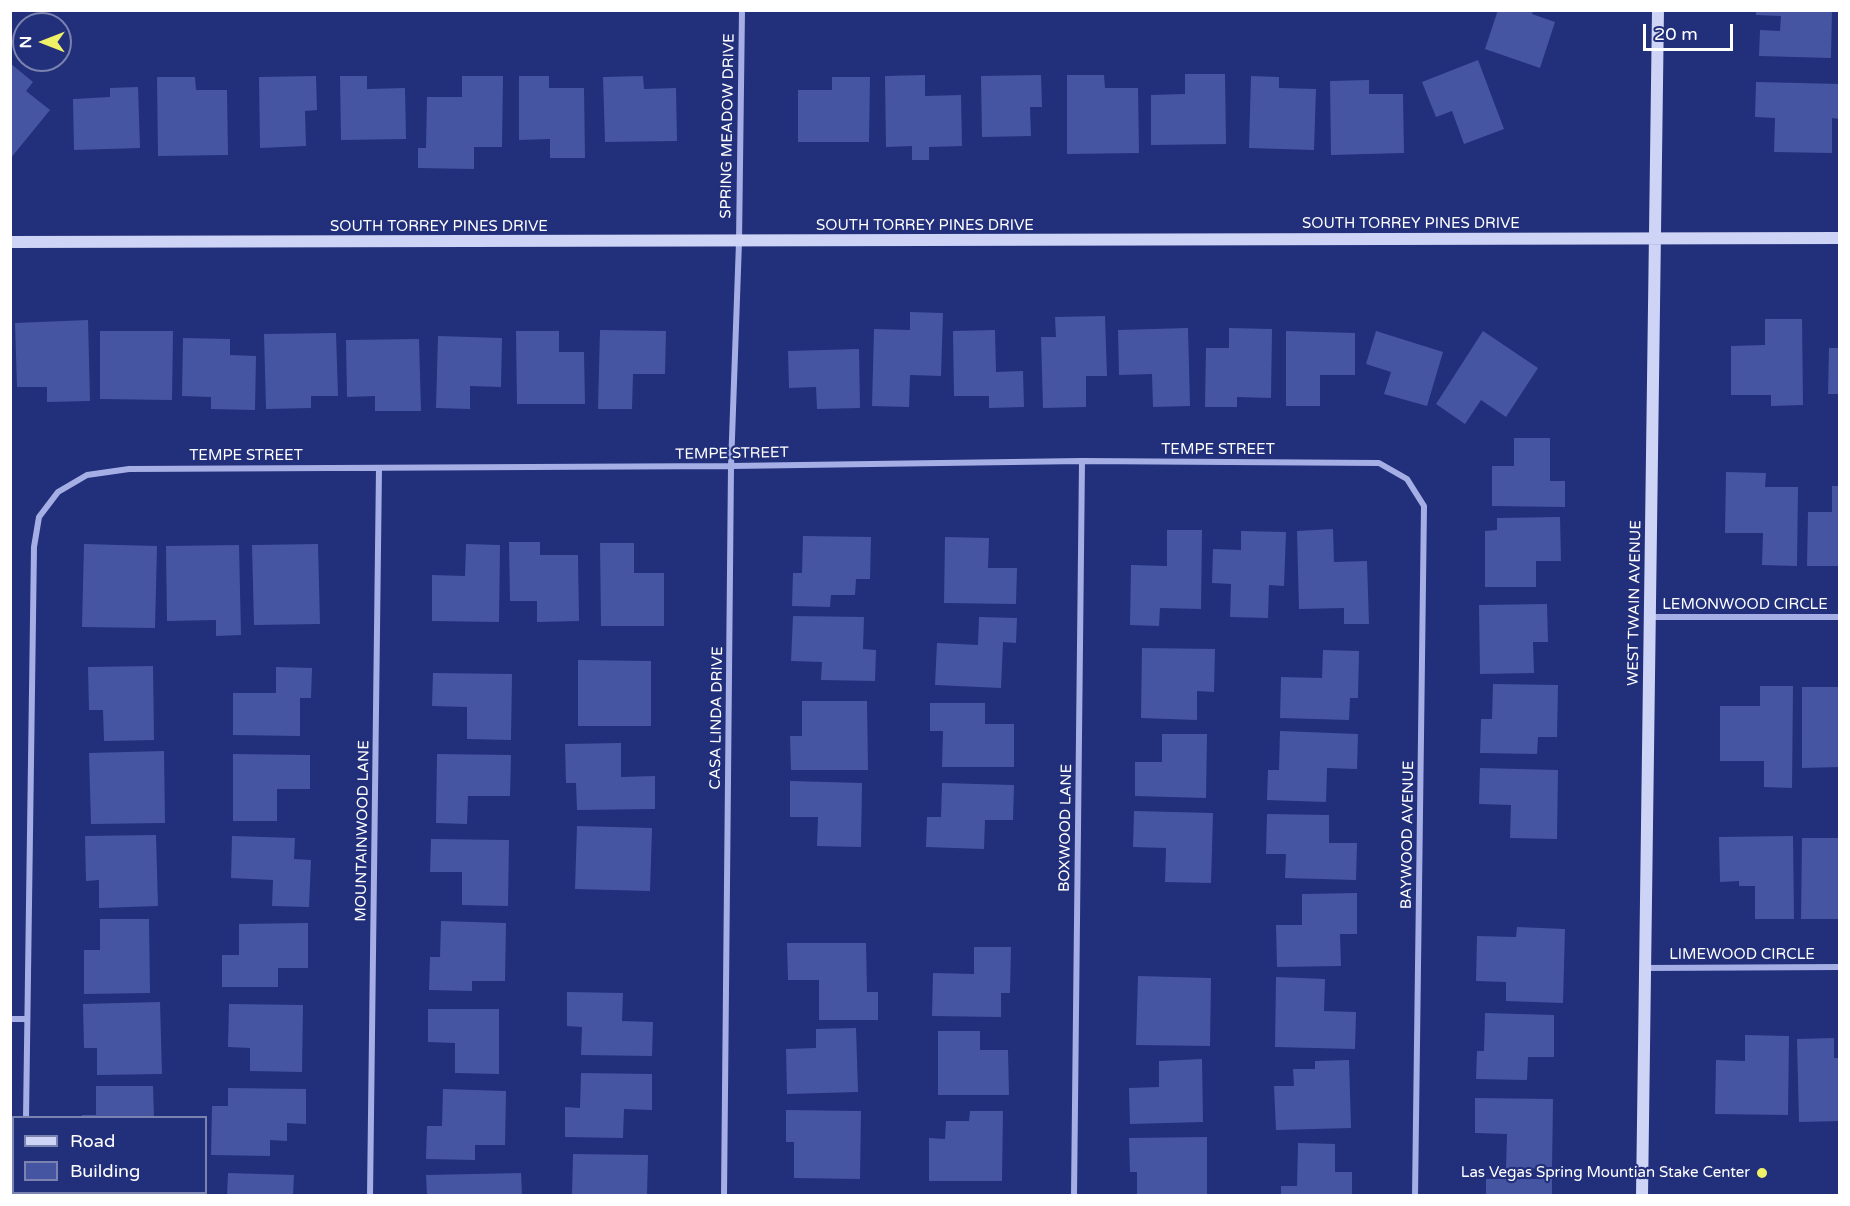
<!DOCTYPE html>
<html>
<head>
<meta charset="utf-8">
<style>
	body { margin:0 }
	#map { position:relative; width:1850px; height:1206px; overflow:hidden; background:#222f7b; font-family:"Varela Round",sans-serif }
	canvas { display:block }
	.frame { position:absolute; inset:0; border:12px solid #fff; pointer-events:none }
	.legend { position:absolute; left:12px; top:1116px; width:195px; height:78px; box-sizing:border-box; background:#222f7b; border:2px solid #7a82b0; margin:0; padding:8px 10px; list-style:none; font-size:18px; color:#fff }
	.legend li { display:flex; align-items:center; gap:12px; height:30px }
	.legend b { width:30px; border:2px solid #7a82b0 }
	.north { position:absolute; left:12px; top:12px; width:60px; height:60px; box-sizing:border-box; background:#222f7b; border:2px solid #7a82b0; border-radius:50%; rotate:270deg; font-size:16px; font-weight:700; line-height:24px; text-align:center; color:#fff }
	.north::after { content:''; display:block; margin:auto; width:21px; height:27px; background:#f1f167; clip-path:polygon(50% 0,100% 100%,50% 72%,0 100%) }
	.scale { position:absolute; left:1643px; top:24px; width:90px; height:27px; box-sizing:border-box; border:3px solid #fff; border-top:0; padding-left:8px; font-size:18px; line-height:21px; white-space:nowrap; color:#fff; -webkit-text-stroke:4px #222f7b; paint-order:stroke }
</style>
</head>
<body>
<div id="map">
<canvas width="1850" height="1206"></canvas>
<div class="frame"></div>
<ul class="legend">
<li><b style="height:8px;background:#ced4f5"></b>Road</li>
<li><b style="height:16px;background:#4655a2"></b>Building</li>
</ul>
<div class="north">N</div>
<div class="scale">20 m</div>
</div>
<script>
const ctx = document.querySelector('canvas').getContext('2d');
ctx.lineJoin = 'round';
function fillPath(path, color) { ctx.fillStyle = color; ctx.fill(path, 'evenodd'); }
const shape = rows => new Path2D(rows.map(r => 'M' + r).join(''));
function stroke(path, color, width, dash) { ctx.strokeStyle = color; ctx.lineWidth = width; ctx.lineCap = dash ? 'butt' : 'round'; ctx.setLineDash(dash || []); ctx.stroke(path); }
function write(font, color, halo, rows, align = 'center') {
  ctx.font = font + ' "Varela Round",sans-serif'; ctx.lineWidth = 4.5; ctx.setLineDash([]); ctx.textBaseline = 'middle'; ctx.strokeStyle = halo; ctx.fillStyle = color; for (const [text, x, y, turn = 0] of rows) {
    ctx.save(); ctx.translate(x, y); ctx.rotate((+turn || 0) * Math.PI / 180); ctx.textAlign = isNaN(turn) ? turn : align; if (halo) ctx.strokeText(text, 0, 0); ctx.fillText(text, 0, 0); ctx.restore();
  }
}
fillPath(shape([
	[1498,10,1533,10,1532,14,1555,22,1540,68,1485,49],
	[1756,10,1832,10,1831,58,1759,56,1760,30,1780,31,1781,16,1756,15],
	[1478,60,1504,129,1464,144,1452,111,1436,117,1422,82],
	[10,63,33,82,26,91,50,110,10,159],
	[1185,74,1225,74,1226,144,1151,145,1151,95,1185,94],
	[925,75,925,96,961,95,962,146,929,147,929,160,912,160,912,146,886,147,885,76],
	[1041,75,1042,107,1030,107,1031,136,982,137,981,76],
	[1067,75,1104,75,1105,88,1138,88,1139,153,1067,154],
	[316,76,317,110,305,111,306,146,260,148,259,77],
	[340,76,367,76,367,89,405,88,406,139,341,140],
	[462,76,503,76,502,147,474,147,474,169,418,168,418,148,426,148,427,97,462,97],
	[519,76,549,76,549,88,584,88,585,158,550,158,550,139,519,140],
	[643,76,644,89,676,88,677,141,605,142,603,77],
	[1251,76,1279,77,1279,88,1316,89,1314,150,1249,148],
	[157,77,195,77,196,90,227,90,228,155,158,156],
	[832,77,870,77,869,142,798,142,798,90,832,90],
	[1369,80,1369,94,1403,94,1404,153,1331,155,1330,81],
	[1756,82,1840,84,1840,119,1832,118,1832,153,1774,152,1775,118,1755,117],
	[138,87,140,148,74,150,73,99,110,97,110,88],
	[910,312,943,313,941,376,910,375,909,407,872,406,874,329,910,330],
	[1105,316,1107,376,1086,376,1086,407,1043,408,1041,337,1056,337,1055,317],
	[1765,319,1802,319,1803,405,1771,406,1771,395,1731,395,1731,346,1765,345],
	[88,320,90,401,47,402,47,387,17,387,15,323],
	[1188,328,1190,406,1153,407,1152,374,1119,375,1118,330],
	[1229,328,1272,329,1271,398,1237,397,1237,407,1205,407,1206,348,1229,348],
	[600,330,666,331,665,374,633,374,632,409,598,409],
	[995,330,996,372,1023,371,1024,407,989,408,989,396,954,396,953,331],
	[100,331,173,331,172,400,100,399],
	[516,331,559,331,559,352,584,352,585,404,517,404],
	[1286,331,1355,333,1355,375,1320,375,1320,406,1286,406],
	[1376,331,1443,352,1427,406,1384,394,1391,372,1366,364],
	[1483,331,1538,368,1506,417,1481,400,1465,424,1436,404],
	[336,333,338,396,311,396,311,408,266,409,264,334],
	[438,336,502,338,501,387,470,386,470,409,436,408],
	[183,338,230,339,230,355,256,356,255,410,211,409,211,397,182,396],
	[419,339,421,411,375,411,375,396,347,397,346,340],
	[1829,348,1840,348,1840,394,1828,394],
	[859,349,860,408,817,409,816,387,789,388,788,351],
	[1514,438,1550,438,1550,481,1565,481,1565,507,1492,506,1492,466,1514,466],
	[1726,472,1766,473,1765,487,1798,487,1797,566,1762,565,1763,533,1725,533],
	[1832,486,1840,486,1840,566,1807,566,1808,512,1832,512],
	[1560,517,1561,561,1536,561,1536,587,1485,587,1485,531,1497,530,1497,518],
	[1333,529,1334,562,1367,561,1369,624,1344,624,1344,608,1299,609,1297,531],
	[1167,530,1202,530,1201,609,1160,608,1159,626,1130,625,1131,565,1167,566],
	[1241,531,1286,532,1284,586,1269,585,1268,618,1230,617,1231,584,1212,583,1213,549,1241,550],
	[803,536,871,537,870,579,856,579,855,595,831,595,830,607,792,606,793,573,802,573],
	[945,537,989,538,988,568,1017,568,1016,604,944,603],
	[509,542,540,542,540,555,578,555,579,621,537,622,537,601,510,601],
	[600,543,634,543,634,573,664,573,664,626,601,626],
	[84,544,157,546,155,628,82,627],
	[318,544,320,624,254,625,252,545],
	[466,544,500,545,499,622,432,621,432,575,465,576],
	[239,545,241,635,216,636,216,620,167,621,166,546],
	[1547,604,1548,642,1533,642,1534,673,1480,674,1479,605],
	[793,616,864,617,863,649,876,650,875,681,821,680,822,662,791,661],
	[979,617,1017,618,1016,643,1003,642,1001,688,935,685,937,643,978,645],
	[1142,648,1215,649,1214,692,1197,691,1197,720,1141,718],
	[1323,650,1359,651,1358,698,1350,698,1349,720,1280,718,1281,677,1322,678],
	[578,660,651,661,651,726,578,726],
	[153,666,154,740,104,741,103,710,89,710,88,667],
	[276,667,312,668,311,698,300,698,300,736,233,735,233,693,276,693],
	[433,673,512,674,511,740,467,739,467,707,432,706],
	[1493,684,1558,685,1557,737,1538,737,1537,754,1480,753,1481,719,1492,719],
	[1760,686,1793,686,1792,788,1764,787,1764,761,1720,761,1720,706,1760,706],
	[1802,687,1840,687,1840,767,1802,768],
	[802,701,867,701,868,770,791,770,790,736,802,736],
	[930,703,985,703,985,724,1014,724,1014,767,942,767,943,731,930,731],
	[1280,731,1358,734,1357,769,1327,768,1326,802,1267,800,1268,770,1279,770],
	[1162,734,1207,734,1206,798,1135,796,1135,762,1162,762],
	[621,743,621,777,655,776,655,809,577,810,576,783,566,783,565,744],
	[164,751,165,823,91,824,89,753],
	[233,754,310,755,310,789,277,789,277,821,233,821],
	[437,754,511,755,510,796,468,796,467,824,436,823],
	[1480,768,1558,770,1557,839,1510,838,1511,805,1479,804],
	[790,781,862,783,861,847,817,846,818,817,790,817],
	[942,783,1014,785,1013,820,985,820,984,849,926,847,927,817,941,817],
	[1134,811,1213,813,1211,883,1165,882,1166,848,1133,847],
	[1267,814,1329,815,1329,843,1357,843,1356,880,1285,878,1286,854,1266,854],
	[577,826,652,828,650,891,575,889],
	[156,835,158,906,99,908,99,880,86,881,85,836],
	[232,836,295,838,294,859,311,860,309,907,272,906,273,880,231,878],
	[1793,836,1794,919,1755,919,1755,886,1739,886,1739,881,1720,882,1719,837],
	[1802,838,1840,838,1840,919,1801,919],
	[431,839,509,840,508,906,462,905,462,872,430,872],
	[1357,893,1357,934,1340,934,1341,966,1277,967,1276,925,1302,925,1302,894],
	[100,919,149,919,150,993,84,994,84,950,100,950],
	[441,921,506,923,505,981,472,981,472,991,429,990,430,957,440,957],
	[308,923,308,968,278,968,278,987,222,987,222,955,239,955,239,924],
	[1517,927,1565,929,1563,1003,1506,1001,1506,982,1476,981,1477,936,1516,937],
	[787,943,866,943,867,992,878,992,878,1020,819,1020,819,980,788,980],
	[974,947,1011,947,1010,993,1001,993,1001,1017,932,1016,933,973,974,974],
	[1138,976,1211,978,1210,1046,1136,1045],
	[1276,977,1325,979,1324,1011,1356,1012,1355,1049,1275,1047],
	[567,992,623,993,622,1021,653,1022,652,1056,581,1055,582,1027,567,1026],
	[160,1002,162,1074,97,1075,97,1048,84,1048,83,1004],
	[229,1004,303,1005,302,1072,250,1071,250,1048,228,1047],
	[428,1009,499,1009,499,1074,455,1073,455,1043,428,1042],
	[1485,1013,1554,1015,1554,1057,1528,1057,1527,1080,1476,1079,1477,1051,1484,1051],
	[856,1028,858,1092,787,1094,786,1049,816,1048,816,1029],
	[938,1031,980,1031,980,1050,1008,1050,1009,1095,938,1095],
	[1745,1035,1789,1036,1788,1115,1715,1114,1716,1060,1745,1061],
	[1834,1038,1834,1058,1840,1058,1840,1121,1799,1122,1797,1039],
	[1202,1059,1203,1122,1130,1124,1129,1088,1159,1087,1159,1061],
	[1349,1060,1351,1128,1276,1130,1274,1086,1294,1086,1293,1069,1315,1069,1315,1061],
	[581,1073,652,1074,652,1110,624,1109,623,1138,565,1137,565,1107,580,1108],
	[96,1086,153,1086,154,1118,82,1118,82,1115,96,1115],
	[228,1088,306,1089,306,1124,287,1123,287,1141,270,1140,270,1156,211,1155,212,1106,228,1106],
	[443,1089,506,1091,505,1145,475,1145,475,1160,426,1159,427,1126,442,1126],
	[1475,1098,1553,1099,1552,1169,1506,1168,1507,1134,1475,1133],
	[786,1110,861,1111,860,1179,794,1178,794,1142,786,1142],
	[970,1111,1003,1111,1002,1181,929,1181,929,1138,945,1139,946,1121,969,1121],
	[1207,1137,1207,1196,1137,1196,1137,1172,1130,1172,1129,1138],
	[1298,1143,1335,1144,1335,1172,1352,1172,1352,1196,1281,1196,1281,1186,1297,1186],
	[573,1154,648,1155,647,1196,572,1196],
	[228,1173,294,1175,293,1196,227,1196],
	[521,1173,522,1196,427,1196,426,1175],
	[1486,1179,1552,1179,1552,1196,1486,1196],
	[82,1192,145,1192,145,1196,82,1196]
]), '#4655a2');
stroke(shape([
	[1650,617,1840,617],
	[1645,968,1840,967],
	[10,1019,27,1019],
	[26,1118,34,547,39,517,58,492,87,475,129,469,731,466,1082,461,1379,463,1407,479,1424,506,1415,1196],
	[26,1196,26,1192],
	[370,1196,379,468],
	[724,1196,731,466,739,242,742,10],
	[1074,1196,1082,461]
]), '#a5afe5', 6);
stroke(shape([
	[10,242,1840,238],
	[1642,1196,1658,10]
]), '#ced4f5', 12);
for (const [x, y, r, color] of [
	[1762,1173,6,"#f1f167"]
]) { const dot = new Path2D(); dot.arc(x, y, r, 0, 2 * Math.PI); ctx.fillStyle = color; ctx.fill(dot); stroke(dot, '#222f7b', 2); }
write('15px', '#fff', '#222f7b', [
	["SPRING MEADOW DRIVE",728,126,-89],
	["SOUTH TORREY PINES DRIVE",1411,224],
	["SOUTH TORREY PINES DRIVE",925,226],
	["SOUTH TORREY PINES DRIVE",439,227],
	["TEMPE STREET",1218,450],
	["TEMPE STREET",732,454,-1],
	["TEMPE STREET",246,456],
	["WEST TWAIN AVENUE",1635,603,-89],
	["LEMONWOOD CIRCLE",1745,605],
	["CASA LINDA DRIVE",717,718,-89],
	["BOXWOOD LANE",1066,828,-89],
	["MOUNTAINWOOD LANE",363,831,-89],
	["BAYWOOD AVENUE",1408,835,-89],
	["LIMEWOOD CIRCLE",1742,955]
]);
write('15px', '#fff', '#222f7b', [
	["Las Vegas Spring Mountian Stake Center",1750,1173]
], 'right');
</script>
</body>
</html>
